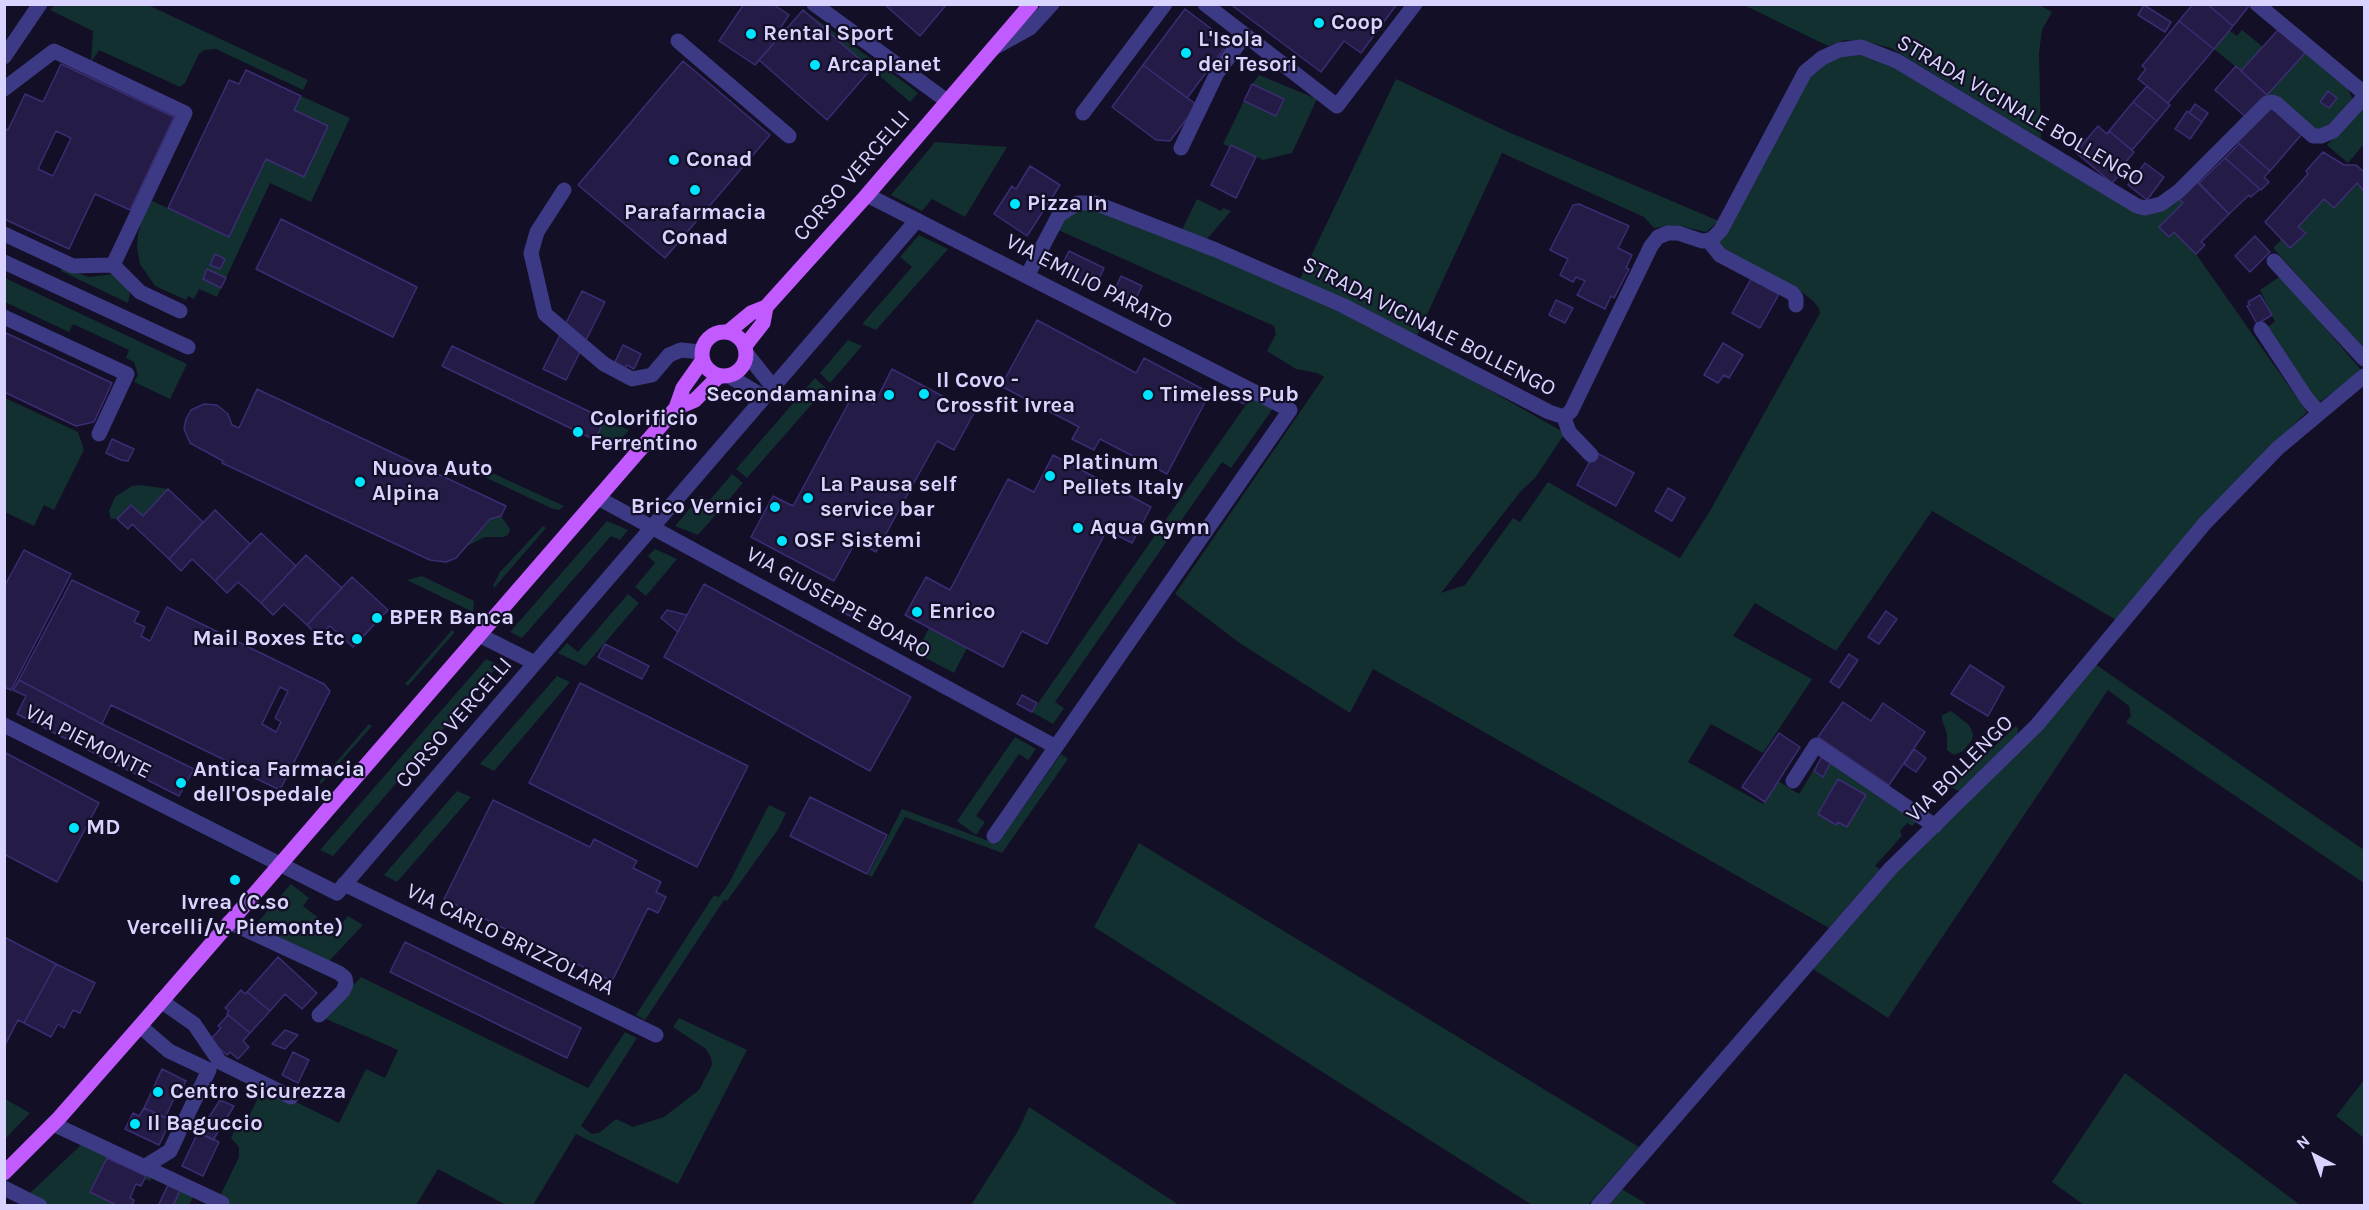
<!DOCTYPE html>
<html>
<head>
<meta charset="utf-8">
<style>
	body { margin:0 }
	#map { position:relative; width:2369px; height:1210px; overflow:hidden; background:#130f26; font-family:Karla,sans-serif }
	canvas { display:block }
	.frame { position:absolute; inset:0; border:6px solid #d9d4ff; pointer-events:none }
	.north { position:absolute; left:2285px; top:1126px; width:60px; height:60px; -webkit-text-stroke:4px #130f26; paint-order:stroke; rotate:319deg; font-size:16px; font-weight:700; line-height:24px; text-align:center; color:#d9d4ff }
	.north::after { content:''; display:block; margin:auto; width:21px; height:27px; background:#d9d4ff; clip-path:polygon(50% 0,100% 100%,50% 72%,0 100%) }
</style>
</head>
<body>
<div id="map">
<canvas width="2369" height="1210"></canvas>
<div class="frame"></div>
<div class="north">N</div>
</div>
<script>
const ctx = document.querySelector('canvas').getContext('2d');
ctx.lineJoin = 'round';
function fillPath(path, color) { ctx.fillStyle = color; ctx.fill(path, 'evenodd'); }
const shape = rows => new Path2D(rows.map(r => 'M' + r).join(''));
function stroke(path, color, width, dash) { ctx.strokeStyle = color; ctx.lineWidth = width; ctx.lineCap = dash ? 'butt' : 'round'; ctx.setLineDash(dash || []); ctx.stroke(path); }
function write(font, color, halo, rows, align = 'center') {
  ctx.font = font + ' Karla,sans-serif'; ctx.lineWidth = 4.5; ctx.setLineDash([]); ctx.textBaseline = 'middle'; ctx.strokeStyle = halo; ctx.fillStyle = color; for (const [text, x, y, turn = 0] of rows) {
    ctx.save(); ctx.translate(x, y); ctx.rotate((+turn || 0) * Math.PI / 180); ctx.textAlign = isNaN(turn) ? turn : align; if (halo) ctx.strokeText(text, 0, 0); ctx.fillText(text, 0, 0); ctx.restore();
  }
}
fillPath(shape([
	[55,5,148,5,308,80,303,90,216,49,204,50,199,54,185,83,180,87,99,50,91,62,93,31,50,10],
	[1744,5,2039,5,2052,12,2042,30,2039,53,2041,139,1891,48,1863,41,1845,40,1828,46],
	[803,10,908,85,918,93,910,102],
	[2229,30,2237,36,2242,30,2263,47,2241,71,2214,49],
	[2306,52,2347,86,2352,98,2350,103,2329,126,2319,132,2267,95],
	[2328,91,2337,99,2329,108,2320,102],
	[1840,53,1874,55,2136,210,2177,197,2183,203,2159,227,2169,237,2174,232,2196,254,2307,412,2263,454,2116,620,1932,511,1836,651,1755,603,1733,636,1812,679,1763,753,1711,724,1688,762,1763,804,1778,781,1799,794,1822,756,1917,821,1912,826,1907,823,1900,831,1902,836,1875,866,1880,869,1829,928,1373,669,1350,713,1241,644,1175,594,1324,377,1317,373,1296,369,1267,351,1276,334,1274,326,1056,229,1058,224,1075,212,1091,209,1292,287,1426,354,1565,433,1535,478,1521,491,1441,593,1465,585,1513,518,1520,522,1548,482,1680,558,1710,511,1820,313,1819,308,1813,301,1803,293,1718,246,1719,240,1805,79],
	[1259,75,1317,99,1292,153,1263,160,1231,145,1229,147,1223,144,1244,101,1277,116,1284,99,1252,84],
	[1396,79,1506,131,1719,221,1706,232,1676,225,1654,228,1644,217,1502,153,1416,338,1300,279],
	[301,96,350,118,311,202,270,183,226,278,207,269,203,279,221,288,217,297,199,289,194,299,188,296,186,300,155,286,140,264,137,248,138,234,148,199,229,237,266,159,304,177,294,110],
	[2364,109,2364,144,2348,163,2327,145,2353,117],
	[935,142,1007,147,965,217,932,199,922,211,891,195],
	[2357,183,2364,191,2364,348,2273,248,2282,239,2290,248,2305,234,2298,227,2324,199,2334,208],
	[1197,199,1221,211,1223,208,1231,211,1207,239,1182,230],
	[919,235,948,249,876,330,862,324,912,267,900,257],
	[62,267,88,277,114,274,127,288,130,294,128,303,61,271],
	[2279,277,2290,287,2362,371,2318,403,2267,327,2275,322,2260,290],
	[5,278,187,364,170,399,134,382,138,375,134,362,126,358,129,350,73,324,69,332,5,302],
	[848,340,862,346,830,383,820,373],
	[815,378,826,388,747,478,736,469],
	[1252,396,1274,407,1231,468,1222,462,1055,702,1064,708,1053,724,1032,712],
	[5,398,78,432,84,450,54,510,44,505,34,526,5,512],
	[605,419,629,430,613,449,595,440],
	[466,461,564,506,559,510,553,509,463,467],
	[732,474,743,483,698,535,675,526,701,495,709,501],
	[140,485,168,489,143,516,111,519,109,511,115,497,132,486],
	[501,516,510,529,508,535,503,537,485,537,467,546,493,517],
	[607,521,628,530,620,540,611,536,522,638,510,632],
	[543,526,546,528,494,588,493,586,500,572],
	[655,549,677,559,646,596,635,587,655,563,648,556],
	[422,576,474,601,473,612,407,580],
	[628,594,639,603,585,666,558,653,567,643,578,652],
	[929,628,967,648,954,673,916,653],
	[452,630,455,632,408,686,405,684],
	[486,659,499,665,333,856,320,850],
	[2095,664,2364,850,2364,883,2126,722,2131,716,2129,706,2108,690,1888,1018,1810,967,1894,872],
	[557,676,570,682,494,771,480,764],
	[1951,711,1969,725,1973,734,1972,740,1963,751,1954,755,1947,750,1947,734,1942,720,1942,715],
	[369,724,372,726,321,784,319,782],
	[2016,726,2018,729,2017,735,1959,791,1951,787],
	[1015,737,1036,749,1028,760,1019,754,976,816,985,822,976,835,957,821],
	[1061,754,1068,759,1002,853,905,817,872,877,868,875,902,809,997,844],
	[457,791,471,797,397,882,384,875],
	[769,805,786,813,777,831,727,901,724,900,645,1020,636,1015,714,895,719,897,729,883],
	[1139,843,1639,1147,1588,1205,1532,1205,1094,927],
	[291,884,309,898,303,906,335,931,348,916,363,925,329,961,274,936,257,923],
	[361,977,588,1088,625,1032,637,1038,581,1126,592,1134,599,1133,616,1119,633,1127,664,1117,699,1090,712,1065,711,1058,706,1049,673,1027,679,1018,747,1050,678,1184,576,1134,533,1205,506,1205,438,1169,416,1205,225,1205,220,1196,239,1157,239,1147,231,1138,236,1127,242,1130,260,1094,245,1086,249,1079,339,1123,366,1069,385,1078,398,1050,324,1018],
	[2125,1073,2300,1205,2084,1205,2052,1182],
	[2364,1080,2364,1138,2336,1116],
	[5,1099,30,1113,5,1139],
	[1029,1107,1179,1205,971,1205,1018,1131],
	[82,1144,152,1177,150,1181,145,1179,146,1176,107,1158,90,1192,118,1205,50,1205,28,1195],
	[1620,1188,1648,1205,1605,1206],
	[180,1190,193,1197,189,1205,173,1206]
]), '#12302f');
const building = shape([
	[744,4,773,4,789,15,777,33,780,36,755,65,719,41,744,4],
	[884,4,947,4,920,36,884,4],
	[1230,4,1397,4,1361,53,1344,41,1321,72,1230,4],
	[2193,4,2207,4,2233,26,2214,49,2179,21,2193,4],
	[2207,4,2247,4,2249,6,2233,26,2207,4],
	[2144,5,2171,22,2165,32,2138,15,2144,5],
	[1185,9,1229,42,1187,98,1143,65,1185,9],
	[803,10,871,69,827,120,759,60,803,10],
	[2179,21,2214,49,2168,103,2138,79,2146,69,2142,66,2179,21],
	[2278,30,2306,52,2267,95,2241,71,2278,30],
	[683,61,770,135,665,258,578,185,683,61],
	[61,64,174,117,130,210,95,194,69,249,4,219,4,128,8,130,25,94,43,102,61,64],
	[56,131,71,138,53,176,38,169,56,131],
	[1143,65,1197,105,1170,141,1156,140,1112,107,1143,65],
	[2236,66,2267,95,2247,118,2215,90,2236,66],
	[246,70,301,96,294,110,328,126,304,177,266,159,229,237,168,208,229,80,239,84,246,70],
	[1252,84,1284,99,1276,116,1244,101,1252,84],
	[2147,86,2170,105,2157,121,2133,102,2147,86],
	[2328,91,2337,98,2329,108,2320,102,2328,91],
	[2133,102,2157,121,2132,150,2109,131,2133,102],
	[2195,104,2208,113,2202,122,2189,113,2195,104],
	[2271,106,2302,134,2270,171,2236,141,2271,106],
	[2187,111,2202,122,2190,139,2175,129,2187,111],
	[2098,126,2107,134,2109,131,2134,152,2119,170,2121,173,2112,183,2073,150,2078,143,2081,146,2098,126],
	[2239,144,2270,171,2264,177,2269,182,2261,190,2225,158,2239,144],
	[1231,145,1256,157,1236,198,1211,185,1231,145],
	[2323,152,2344,165,2356,165,2364,172,2364,191,2357,183,2334,208,2324,199,2298,227,2306,233,2290,248,2265,222,2308,174,2306,171,2323,152],
	[2225,158,2260,189,2251,197,2249,195,2229,214,2199,183,2225,158],
	[2145,163,2164,177,2147,200,2128,185,2145,163],
	[1030,166,1060,185,1027,236,994,214,1012,186,1016,189,1030,166],
	[2195,180,2229,214,2201,242,2205,245,2196,254,2174,232,2169,237,2159,227,2183,203,2177,197,2195,180],
	[1579,204,1629,226,1618,248,1632,255,1626,268,1629,269,1614,298,1611,296,1605,309,1577,295,1585,281,1576,277,1573,282,1560,275,1568,259,1550,250,1573,205,1579,204],
	[281,219,417,287,393,337,256,269,281,219],
	[2255,236,2270,252,2250,272,2235,256,2255,236],
	[1069,251,1104,268,1095,288,1059,271,1069,251],
	[215,254,225,259,220,269,210,265,215,254],
	[207,269,226,278,221,288,203,279,207,269],
	[1121,276,1142,286,1132,306,1112,296,1121,276],
	[1751,279,1779,294,1760,328,1732,313,1751,279],
	[582,291,605,302,566,380,543,369,582,291],
	[2260,295,2272,315,2257,324,2247,306,2250,305,2248,302,2260,295],
	[1556,300,1573,308,1565,323,1549,315,1556,300],
	[1037,320,1136,373,1144,358,1210,393,1167,474,1100,439,1094,450,1072,439,1079,427,1001,386,1037,320],
	[4,332,112,383,94,422,76,426,4,392,4,332],
	[1723,343,1743,355,1729,378,1724,375,1718,383,1704,375,1723,343],
	[623,345,641,354,634,369,627,365,623,371,613,366,623,345],
	[452,346,605,419,595,440,442,366,452,346],
	[892,369,974,413,954,450,937,441,876,552,856,541,834,581,751,537,773,496,793,506,854,393,874,404,892,369],
	[1235,387,1249,395,1244,404,1230,396,1235,387],
	[257,389,506,506,501,516,490,519,456,558,446,562,430,560,222,463,223,461,190,443,184,429,186,419,191,410,204,404,217,405,228,414,232,425,239,428,257,389],
	[112,439,134,449,128,461,121,460,106,453,112,439],
	[1595,452,1634,473,1616,506,1577,485,1595,452],
	[1053,455,1151,507,1132,543,1107,530,1047,644,1022,631,1003,667,905,615,926,577,950,590,1008,479,1034,492,1053,455],
	[1668,488,1685,498,1672,521,1655,511,1668,488],
	[168,489,203,522,169,559,132,524,128,529,117,519,131,505,143,516,168,489],
	[215,510,250,544,215,581,192,559,181,571,169,559,215,510],
	[261,533,296,566,261,603,238,582,227,593,215,581,261,533],
	[24,550,71,574,11,690,4,687,4,587,24,550],
	[306,555,342,588,307,625,284,604,273,615,261,603,306,555],
	[352,577,388,610,353,647,330,626,319,637,307,625,352,577],
	[72,580,139,612,134,622,145,627,141,636,150,641,167,607,324,684,330,691,280,790,234,768,235,765,111,705,102,724,19,680,72,580],
	[280,687,288,691,275,718,281,722,276,732,262,724,280,687],
	[704,584,911,697,870,771,664,657,704,584],
	[845,601,859,609,854,618,840,611,845,601],
	[667,610,687,615,678,632,661,618,667,610],
	[1886,611,1897,619,1879,644,1868,637,1886,611],
	[605,644,649,666,642,679,598,657,605,644],
	[1849,654,1858,660,1839,688,1830,682,1849,654],
	[1970,665,2004,687,1988,716,1951,694,1970,665],
	[19,680,102,724,194,769,179,796,17,714,26,696,13,690,19,680],
	[580,683,748,766,697,867,529,783,580,683],
	[1022,695,1037,703,1032,712,1017,704,1022,695],
	[1843,702,1871,721,1883,703,1925,732,1889,785,1818,737,1843,702],
	[1779,733,1800,747,1765,802,1742,787,1779,733],
	[1914,749,1926,758,1916,772,1904,764,1914,749],
	[4,752,99,803,57,882,4,854,4,752],
	[1822,756,1831,762,1823,777,1814,771,1822,756],
	[1838,779,1866,795,1847,827,1838,822,1836,825,1818,814,1838,779],
	[810,797,887,835,867,874,790,836,810,797],
	[493,800,590,847,594,839,637,861,633,868,661,882,656,892,666,897,658,913,648,908,612,981,444,899,493,800],
	[4,937,56,964,24,1023,18,1020,4,1047,4,937],
	[405,942,581,1028,567,1058,390,972,405,942],
	[278,957,317,993,302,1009,285,994,270,1011,247,992,278,957],
	[56,964,95,983,80,1013,73,1010,64,1028,58,1024,51,1037,24,1023,56,964],
	[241,990,245,994,247,992,270,1011,250,1033,227,1014,229,1011,225,1008,241,990],
	[228,1015,250,1033,243,1041,249,1047,238,1059,230,1052,227,1055,210,1040,221,1028,218,1026,228,1015],
	[285,1030,298,1035,285,1049,272,1044,285,1030],
	[293,1052,309,1060,298,1083,282,1075,293,1052],
	[162,1069,186,1081,178,1097,175,1096,165,1118,144,1108,162,1069],
	[220,1100,234,1106,213,1140,199,1133,220,1100],
	[144,1108,171,1120,159,1145,125,1129,133,1113,139,1116,144,1108],
	[198,1132,219,1142,203,1176,182,1166,198,1132],
	[107,1158,146,1176,141,1186,136,1184,130,1198,134,1200,132,1206,118,1206,90,1192,107,1158],
	[168,1185,180,1190,173,1206,158,1206,168,1185]
]);
fillPath(building, '#241b47');
stroke(building, '#3b2d73', 1.5);
stroke(shape([
	[814,4,947,101],
	[1205,4,1337,106,1415,4],
	[2257,4,2364,93],
	[678,41,789,136],
	[994,48,1030,28,1052,4],
	[4,57,40,4],
	[4,89,54,51,185,113,113,265,73,266,4,234],
	[1083,113,1165,4],
	[1181,148,1217,73,1245,35],
	[564,190,537,232,531,253,545,314,604,364,632,379,652,375,669,355,681,350,701,352],
	[867,195,1290,410,994,836],
	[1708,240,1720,255,1792,293,1796,298,1796,305],
	[2274,261,2364,359],
	[4,262,188,347],
	[113,265,140,292,180,311],
	[1027,276,1059,215,1078,203,1095,203,1216,250,1342,305,1549,412,1564,417,1571,411,1651,246,1658,237,1668,233,1678,233,1702,241,1711,240,1721,230,1805,72,1822,58,1839,50,1861,47,1897,61,2137,206,2145,208,2161,204,2179,191,2267,103,2272,102,2277,104,2313,136,2321,136,2333,131,2364,97],
	[4,317,127,374,99,434],
	[2261,329,2307,399,2319,413],
	[746,353,773,387],
	[729,376,764,397],
	[1564,417,1569,432,1591,455],
	[598,498,1056,747],
	[479,635,535,663],
	[4,725,337,893,917,220],
	[1793,781,1816,745,1935,826],
	[344,884,656,1035],
	[229,922,339,973,345,978,346,984,343,991,319,1015],
	[161,1001,194,1024,220,1062,291,1097],
	[140,1026,169,1051,209,1070,184,1122],
	[53,1124,222,1203],
	[144,1167,170,1151,179,1132],
	[4,1188,40,1206],
	[1598,1206,1891,868,2037,725,2205,523,2278,448,2364,376]
]), '#3d3a85', 15);
stroke(shape([
	'702 354a22 22 0 1 1 44 0a22 22 0 1 1-44 0Z',
	[728,332,751,313,766,307,867,195,1031,4],
	[745,346,763,323,766,307],
	[676,408,695,400,719,376],
	[4,1173,59,1118,140,1026,676,408,683,388,702,361]
]), '#c25bff', 15);
for (const [x, y, r, color] of [
	[1319,23,6,"#00e5ff"],
	[751,34,6,"#00e5ff"],
	[1186,53,6,"#00e5ff"],
	[815,65,6,"#00e5ff"],
	[674,160,6,"#00e5ff"],
	[695,190,6,"#00e5ff"],
	[1015,204,6,"#00e5ff"],
	[924,394,6,"#00e5ff"],
	[889,395,6,"#00e5ff"],
	[1148,395,6,"#00e5ff"],
	[578,432,6,"#00e5ff"],
	[1050,476,6,"#00e5ff"],
	[360,482,6,"#00e5ff"],
	[808,498,6,"#00e5ff"],
	[775,507,6,"#00e5ff"],
	[1078,528,6,"#00e5ff"],
	[782,541,6,"#00e5ff"],
	[917,612,6,"#00e5ff"],
	[377,618,6,"#00e5ff"],
	[357,639,6,"#00e5ff"],
	[181,783,6,"#00e5ff"],
	[74,828,6,"#00e5ff"],
	[235,880,6,"#00e5ff"],
	[158,1092,6,"#00e5ff"],
	[135,1124,6,"#00e5ff"]
]) { const dot = new Path2D(); dot.arc(x, y, r, 0, 2 * Math.PI); ctx.fillStyle = color; ctx.fill(dot); stroke(dot, '#130f26', 2); }
write('bold 22px', '#d9d4ff', '#130f26', [
	["Coop",1331,23],
	["Rental Sport",763,34],
	["L'Isola",1198,40],
	["dei Tesori",1198,65],
	["Arcaplanet",827,65],
	["Conad",686,160],
	["Pizza In",1027,204],
	["Parafarmacia",695,213,"center"],
	["Conad",695,238,"center"],
	["Il Covo -",936,381],
	["Crossfit Ivrea",936,406],
	["Secondamanina",877,395,"right"],
	["Timeless Pub",1160,395],
	["Colorificio",590,419],
	["Ferrentino",590,444],
	["Platinum",1062,463],
	["Pellets Italy",1062,488],
	["Nuova Auto",372,469],
	["Alpina",372,494],
	["La Pausa self",820,485],
	["service bar",820,510],
	["Brico Vernici",763,507,"right"],
	["Aqua Gymn",1090,528],
	["OSF Sistemi",794,541],
	["Enrico",929,612],
	["BPER Banca",389,618],
	["Mail Boxes Etc",345,639,"right"],
	["Antica Farmacia",193,770],
	["dell'Ospedale",193,795],
	["MD",86,828],
	["Ivrea (C.so",235,903,"center"],
	["Vercelli/v. Piemonte)",235,928,"center"],
	["Centro Sicurezza",170,1092],
	["Il Baguccio",147,1124]
], 'left');
write('22px', '#d9d4ff', '#130f26', [
	["STRADA VICINALE BOLLENGO",2020,111,30],
	["CORSO VERCELLI",852,176,-49],
	["VIA EMILIO PARATO",1089,282,27],
	["STRADA VICINALE BOLLENGO",1429,327,27],
	["VIA GIUSEPPE BOARO",838,603,29],
	["CORSO VERCELLI",454,723,-49],
	["VIA PIEMONTE",88,742,27],
	["VIA BOLLENGO",1960,769,-45],
	["VIA CARLO BRIZZOLARA",510,940,26]
]);
</script>
</body>
</html>
